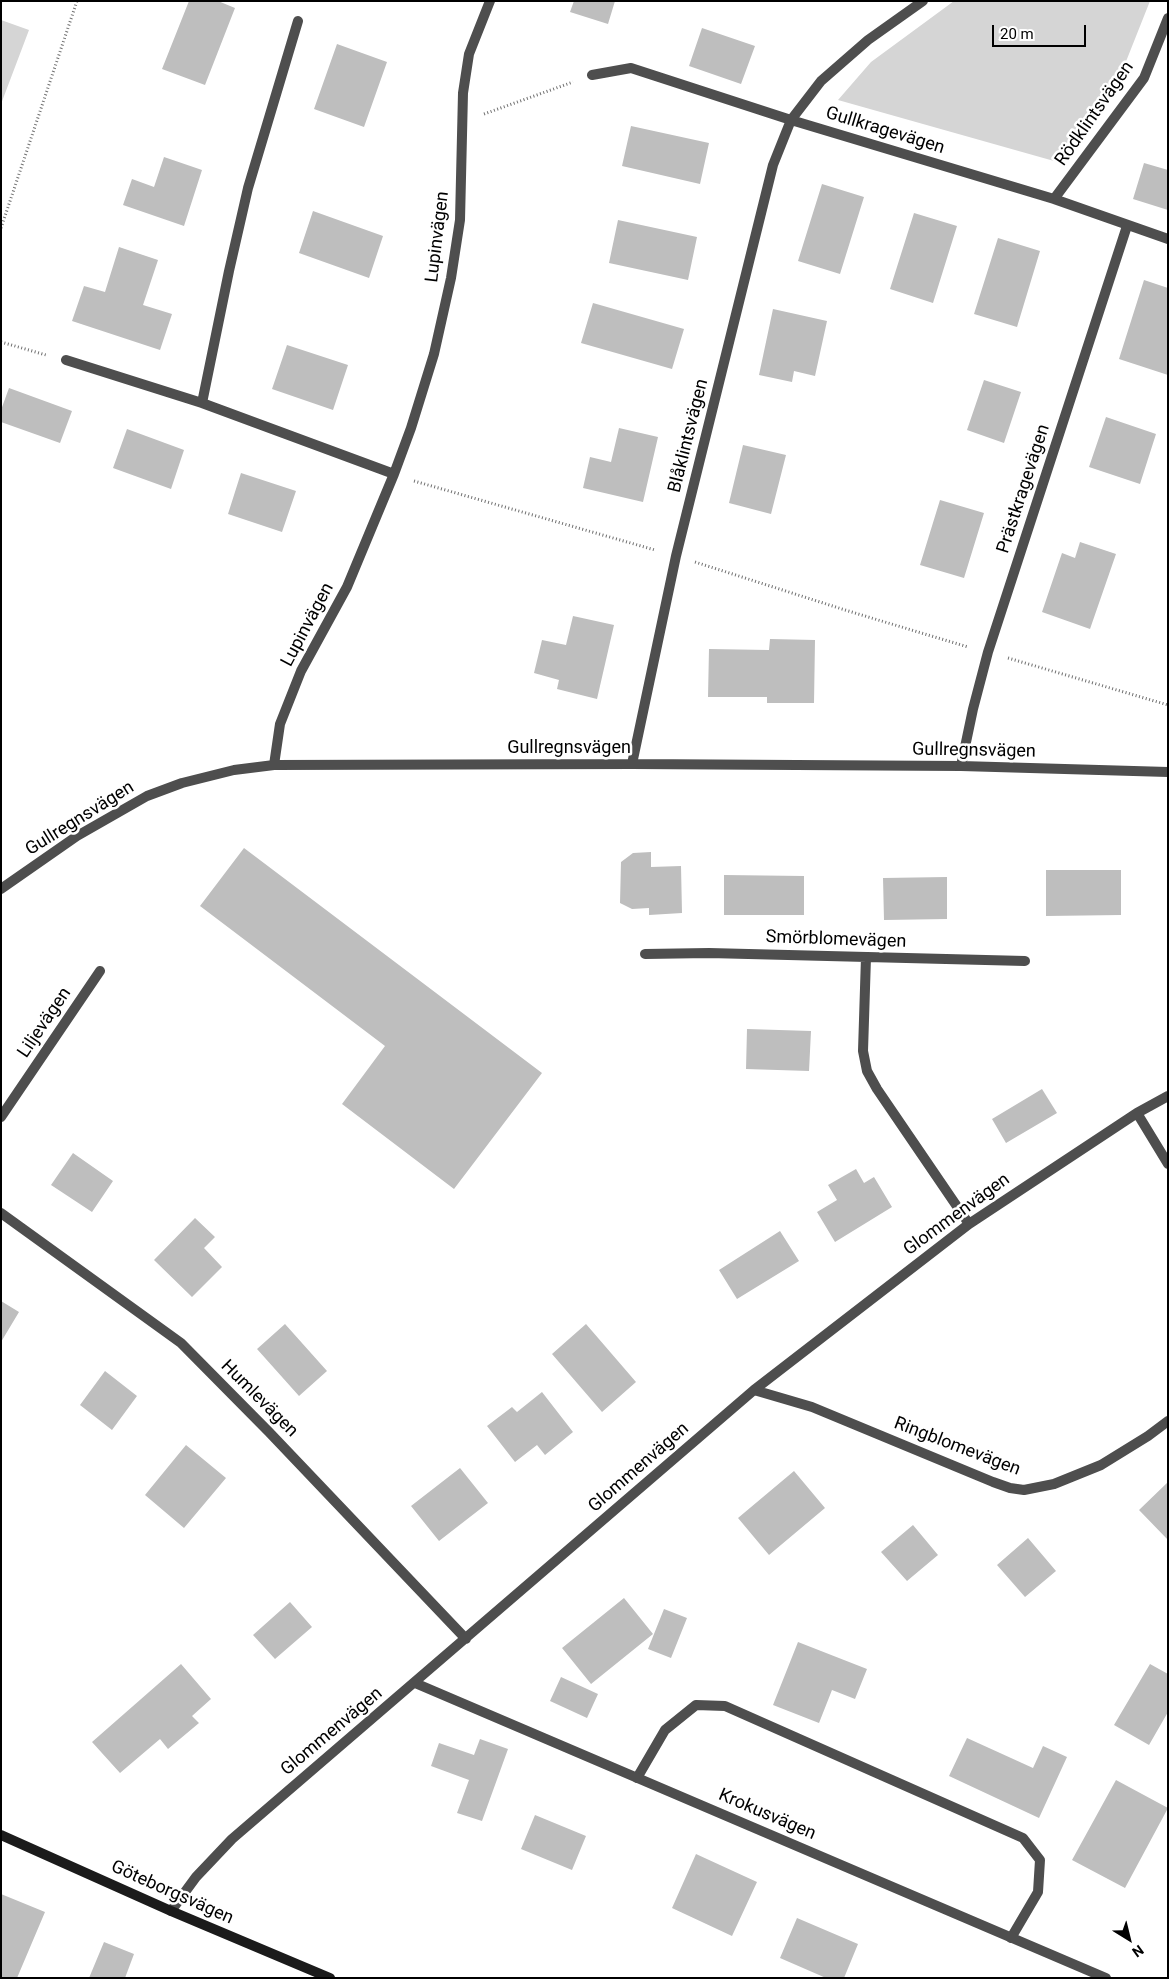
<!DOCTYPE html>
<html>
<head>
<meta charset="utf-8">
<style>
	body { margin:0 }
	#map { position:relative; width:1169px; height:1979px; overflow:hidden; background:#fff; font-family:Roboto,sans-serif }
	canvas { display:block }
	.frame { position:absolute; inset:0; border:2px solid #000; pointer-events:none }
	.north { position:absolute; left:1104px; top:1914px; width:50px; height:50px; -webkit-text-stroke:4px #fff; paint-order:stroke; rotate:144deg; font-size:14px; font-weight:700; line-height:20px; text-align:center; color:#000 }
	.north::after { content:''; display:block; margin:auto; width:18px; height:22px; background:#000; clip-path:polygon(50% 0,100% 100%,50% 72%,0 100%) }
	.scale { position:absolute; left:992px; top:25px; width:94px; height:22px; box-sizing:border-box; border:2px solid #000; border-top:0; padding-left:6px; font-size:15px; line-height:18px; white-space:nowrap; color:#000; -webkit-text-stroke:4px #fff; paint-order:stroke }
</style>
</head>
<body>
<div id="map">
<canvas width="1169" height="1979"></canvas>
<div class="frame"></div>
<div class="north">N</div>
<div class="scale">20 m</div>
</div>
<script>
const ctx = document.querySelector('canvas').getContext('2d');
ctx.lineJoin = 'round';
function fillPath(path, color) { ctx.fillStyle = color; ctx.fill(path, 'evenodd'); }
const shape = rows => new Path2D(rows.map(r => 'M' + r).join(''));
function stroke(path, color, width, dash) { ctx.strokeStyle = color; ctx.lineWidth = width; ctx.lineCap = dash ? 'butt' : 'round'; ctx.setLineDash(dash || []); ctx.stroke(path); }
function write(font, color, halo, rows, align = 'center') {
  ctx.font = font + ' Roboto,sans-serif'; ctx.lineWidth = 5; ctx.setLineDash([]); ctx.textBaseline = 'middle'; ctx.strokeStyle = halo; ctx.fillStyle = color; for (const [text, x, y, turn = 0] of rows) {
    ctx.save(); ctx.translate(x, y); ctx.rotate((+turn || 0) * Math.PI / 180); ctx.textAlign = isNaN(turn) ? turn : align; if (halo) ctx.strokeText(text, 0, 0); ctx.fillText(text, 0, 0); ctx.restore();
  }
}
fillPath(shape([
	[954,1,1150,1,1125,64,1054,161,838,100,871,62],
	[1,20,29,30,1,104]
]), '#d5d5d5');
fillPath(shape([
	[189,1,218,1,235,8,205,85,162,69],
	[574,1,615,1,608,24,570,12],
	[702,28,755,46,741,84,689,66],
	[337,44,387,62,364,127,314,109],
	[631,126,709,143,700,184,622,166],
	[164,157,202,170,184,226,123,205,132,179,154,187],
	[1144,163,1168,170,1168,210,1133,199],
	[822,184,864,197,840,274,798,261],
	[313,211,383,236,369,278,299,253],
	[914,213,957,226,933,303,890,289],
	[618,220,697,237,688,280,609,263],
	[998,238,1040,251,1017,327,974,314],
	[119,247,158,260,143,305,172,314,160,350,72,321,84,286,105,292],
	[1144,280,1168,288,1168,375,1119,359],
	[593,303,684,329,672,369,581,343],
	[773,309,827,321,815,376,794,371,792,382,759,375],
	[287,345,348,365,333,410,272,389],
	[984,380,1021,392,1004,443,967,430],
	[9,388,72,411,60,443,1,422,1,410],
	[1106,417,1156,434,1140,484,1089,467],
	[619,428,658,437,643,502,583,488,590,457,611,462],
	[127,429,184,450,171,489,113,468],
	[743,445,786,455,771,514,729,503],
	[241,473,296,491,282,532,228,514],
	[940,500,984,513,964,578,920,565],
	[1080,542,1116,554,1090,629,1042,612,1062,553,1075,558],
	[573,616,614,625,597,699,557,689,559,680,534,673,542,640,566,645],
	[770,639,815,640,814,703,767,703,767,697,708,697,709,649,769,650],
	[244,848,542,1073,454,1189,342,1104,385,1046,200,906],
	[651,852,651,867,681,866,682,913,649,915,649,908,632,909,620,903,621,862,633,853],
	[1046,870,1121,870,1121,915,1046,916],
	[724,875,804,876,804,915,724,915],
	[947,877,947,919,884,920,883,878],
	[747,1029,811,1031,809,1071,746,1069],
	[1042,1089,1057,1113,1006,1143,992,1119],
	[73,1153,113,1181,92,1212,51,1185],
	[856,1169,864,1183,874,1177,892,1207,835,1242,817,1212,837,1200,828,1185],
	[195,1218,215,1237,204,1248,222,1267,192,1297,154,1260],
	[780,1231,799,1261,737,1299,719,1270],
	[1,1301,19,1312,1,1342],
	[285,1324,327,1371,299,1396,257,1349],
	[586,1324,636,1382,602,1412,552,1354],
	[105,1371,137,1396,112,1430,80,1405],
	[542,1392,573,1432,545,1455,537,1445,515,1462,487,1426,512,1407,517,1412],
	[186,1445,226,1478,184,1528,145,1495],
	[460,1468,488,1503,439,1541,411,1506],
	[794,1471,825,1508,769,1555,738,1518],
	[1168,1482,1168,1540,1139,1510],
	[913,1525,938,1555,907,1581,881,1552],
	[1028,1538,1056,1571,1025,1597,997,1565],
	[624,1598,653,1634,591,1684,562,1648],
	[290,1602,312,1627,275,1659,253,1635],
	[664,1609,687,1618,671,1658,648,1649],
	[798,1642,867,1669,855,1699,832,1690,819,1723,773,1705],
	[181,1664,211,1699,192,1716,199,1723,168,1749,160,1739,120,1773,92,1742],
	[1150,1664,1168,1674,1168,1712,1149,1745,1114,1725],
	[561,1677,598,1694,587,1718,550,1701],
	[967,1738,1033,1768,1043,1746,1067,1757,1039,1818,949,1776],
	[480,1739,508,1749,482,1821,457,1813,469,1780,431,1766,439,1743,474,1755],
	[1116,1780,1168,1808,1125,1888,1072,1860],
	[535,1815,586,1836,572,1870,521,1849],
	[696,1854,757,1882,732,1936,672,1908],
	[1,1894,45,1912,17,1978,1,1978],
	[797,1918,858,1944,844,1978,826,1978,780,1958],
	[104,1942,134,1954,125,1978,89,1978]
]), '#bebebe');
stroke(shape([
	[484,114,573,82],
	[1,228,77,1],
	[1,342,46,355],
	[414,481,655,550],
	[695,562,845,610,968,647],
	[1008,658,1168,705]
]), '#707070', 3, [1, 2.5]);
stroke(shape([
	[637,1778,665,1730,696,1705,725,1706,1023,1838,1040,1860,1038,1892,1011,1938]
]), '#4e4e4e', 10);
stroke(shape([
	[592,75,631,68,791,120,1054,199,1168,239],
	[1054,199,1144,78,1168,18],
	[66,360,202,403],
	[394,474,411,428,434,354,451,278,460,220,463,93,469,54,490,1],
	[632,764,676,556,773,165,791,120,821,81,868,40,923,1],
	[274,765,280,724,301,671,347,587,394,474,202,403,229,271,248,188,298,21],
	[961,766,973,709,988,652,1127,226],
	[1,889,77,836,147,796,182,783,234,770,274,765,632,764,961,766,1168,772],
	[645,954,709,953,1025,961],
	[866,957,863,1051,867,1071,877,1089,969,1224],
	[1137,1113,1168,1164],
	[1,1117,100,971],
	[1,1213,181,1343,269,1432,466,1639],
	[754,1390,812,1407,993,1482,1010,1488,1024,1490,1054,1484,1101,1465,1148,1436,1168,1421],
	[415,1683,1106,1978],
	[171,1911,196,1877,232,1839,754,1390,969,1224,1137,1113,1168,1096]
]), '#4e4e4e', 10);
stroke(shape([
	[1,1835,171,1911,330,1978]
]), '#1b1b1b', 10);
write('18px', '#000', '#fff', [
	["Rödklintsvägen",1095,114,-55],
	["Gullkragevägen",885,131,17],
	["Lupinvägen",438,237,-83],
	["Blåklintsvägen",689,436,-76],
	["Prästkragevägen",1024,489,-72],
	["Lupinvägen",308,625,-62],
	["Gullregnsvägen",569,748],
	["Gullregnsvägen",974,751,1],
	["Gullregnsvägen",80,819,-32],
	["Smörblomevägen",836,940,2],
	["Liljevägen",45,1023,-56],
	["Glommenvägen",957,1215,-36],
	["Humlevägen",259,1399,45],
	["Ringblomevägen",957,1447,21],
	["Glommenvägen",639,1468,-41],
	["Glommenvägen",332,1732,-40],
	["Krokusvägen",767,1815,23],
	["Göteborgsvägen",172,1893,24]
]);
</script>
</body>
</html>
